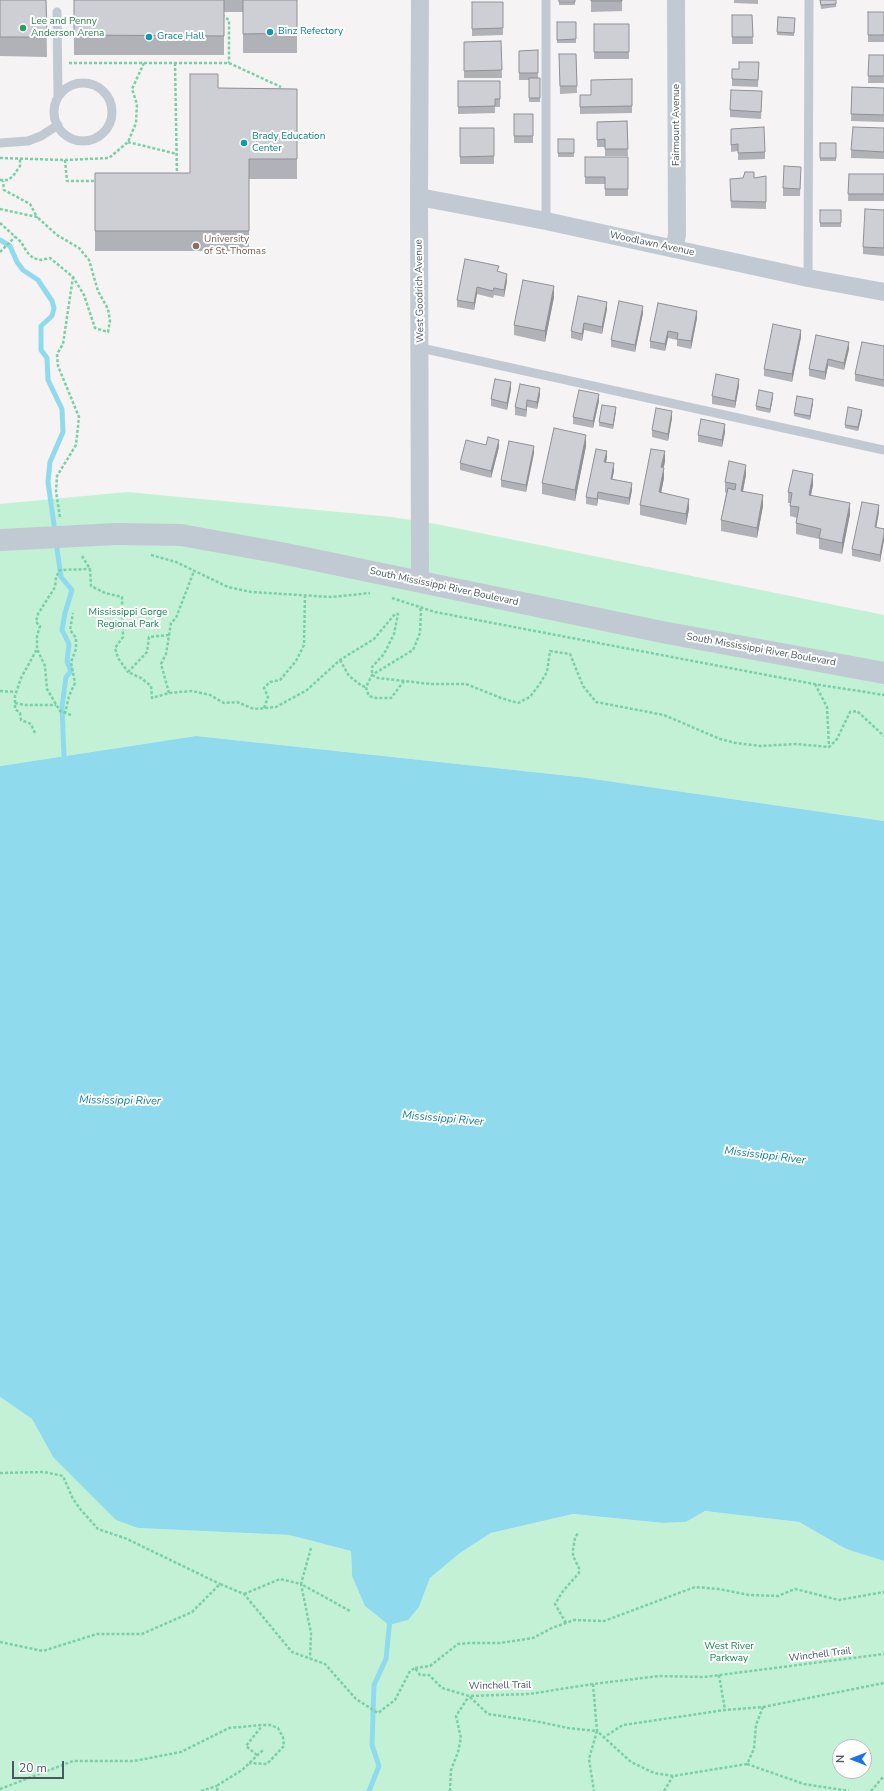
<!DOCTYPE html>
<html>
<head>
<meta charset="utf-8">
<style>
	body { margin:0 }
	#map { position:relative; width:884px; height:1791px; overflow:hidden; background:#f5f3f3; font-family:"Nunito Sans",sans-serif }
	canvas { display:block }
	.north { position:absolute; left:832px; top:1739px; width:40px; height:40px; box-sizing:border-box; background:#fff; border:1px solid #b7bbc0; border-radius:50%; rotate:270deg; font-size:11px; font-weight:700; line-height:16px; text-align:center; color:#4a5661 }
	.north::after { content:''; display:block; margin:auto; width:14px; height:18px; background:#1a73e8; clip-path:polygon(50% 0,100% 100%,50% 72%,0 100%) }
	.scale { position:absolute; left:12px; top:1761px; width:52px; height:18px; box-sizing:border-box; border:2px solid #4a5661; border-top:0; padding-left:5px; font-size:12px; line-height:14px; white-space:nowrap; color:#4a5661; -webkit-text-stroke:3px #fff; paint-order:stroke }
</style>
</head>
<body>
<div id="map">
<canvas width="884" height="1791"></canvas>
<div class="north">N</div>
<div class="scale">20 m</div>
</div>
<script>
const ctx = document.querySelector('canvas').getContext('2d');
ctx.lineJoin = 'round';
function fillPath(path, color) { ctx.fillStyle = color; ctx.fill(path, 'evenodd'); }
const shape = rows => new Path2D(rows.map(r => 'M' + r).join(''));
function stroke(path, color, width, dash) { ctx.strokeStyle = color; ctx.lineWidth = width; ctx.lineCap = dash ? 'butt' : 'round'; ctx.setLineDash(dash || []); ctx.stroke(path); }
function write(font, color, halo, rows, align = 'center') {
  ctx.font = font + ' "Nunito Sans",sans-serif'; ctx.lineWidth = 4; ctx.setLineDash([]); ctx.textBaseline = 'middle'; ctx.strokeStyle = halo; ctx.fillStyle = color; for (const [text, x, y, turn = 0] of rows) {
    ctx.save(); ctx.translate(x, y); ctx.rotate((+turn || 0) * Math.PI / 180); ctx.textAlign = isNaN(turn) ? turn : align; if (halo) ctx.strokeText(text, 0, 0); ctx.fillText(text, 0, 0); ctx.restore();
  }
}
fillPath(shape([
	[127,492,392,517,436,524,884,615,884,821,580,777,196,736,0,766,0,504],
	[0,1397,32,1419,53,1457,138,1528,289,1535,351,1551,352,1576,419,1607,430,1578,460,1553,491,1533,573,1514,663,1523,686,1522,705,1511,799,1522,846,1549,884,1561,884,1791,0,1791],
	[840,1747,864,1747,864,1771,840,1771]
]), '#c3f1d5');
fillPath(shape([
	[196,736,580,777,884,821,884,1561,846,1549,799,1522,705,1511,686,1522,663,1523,573,1514,491,1533,460,1553,430,1578,419,1607,408,1620,389,1625,365,1606,352,1576,351,1551,289,1535,138,1528,116,1520,53,1457,32,1419,0,1397,0,766]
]), '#90daee');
stroke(shape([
	[0,240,10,246,17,262,23,270,38,280,52,301,54,308,52,316,41,326,41,350,47,358,48,380,62,409,63,432,50,462,48,482,55,532],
	[56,542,61,577,72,590,65,613,62,630,69,644,67,661,71,671,66,677,62,707,64,756],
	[369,1791,379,1766,372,1745,374,1685,386,1659,390,1619]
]), '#90daee', 5);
stroke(shape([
	[222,15,229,20,229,63],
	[69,63,229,63,281,87],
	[175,63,177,176],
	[128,142,177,154],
	[0,158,65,160,109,158,128,142,136,123,137,104,132,89,144,63],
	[65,160,67,181,99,181],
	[0,180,8,180,13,176,20,166,20,158],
	[0,209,37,217,30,204,4,190,3,181],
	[0,223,21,242,27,252,33,258,41,260,50,258,73,277,84,295,95,328,108,332,110,321,108,309,98,291,89,260,79,248,57,235,37,217],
	[0,252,15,237],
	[60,517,56,492,57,476,76,445,79,417,58,366,57,354,63,344,73,277],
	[151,555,176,562,228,587,251,592,331,597,370,593],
	[82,556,90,569,91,586,105,593,122,597,123,637,115,648,118,658,128,672],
	[392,598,435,612,814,684,884,695],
	[169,635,149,637,147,652,128,672,141,678,151,686,152,698,169,693,192,691,210,695,224,703,237,702,254,709,276,707,307,690,340,660,374,639,395,614,398,614,394,634,384,654,372,667,372,675,378,678,431,684,466,684,501,698,518,703,530,697,539,685,547,672,550,651,570,654,583,686,596,702,664,715,720,739,736,743,761,746,796,744,829,747,837,739,850,712,857,711,884,736],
	[340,660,349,676,362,686,366,687],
	[404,681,391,698,376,698,369,696,367,691,366,687,372,675,413,650,420,633,421,611,419,606],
	[815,684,827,707,829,747],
	[0,691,17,692],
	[169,693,161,664,166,654,171,623,176,618,194,571],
	[15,703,24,705,56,705],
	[264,708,268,697,264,688,270,682,280,680,296,661,304,645,305,595],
	[65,714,69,696,75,683,71,662,76,649,76,638,70,630,73,613],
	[71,715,60,711,47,689,45,666,37,649,37,636,40,626,36,622,38,614,55,587,56,577,60,570,90,569],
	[35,733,31,724,21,720,20,713,15,709,15,696,21,678,37,649],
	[0,1473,44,1472,63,1476,73,1499,81,1510,98,1529,127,1539,220,1584],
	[311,1548,301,1584,350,1611],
	[244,1594,280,1579,301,1584,311,1633,310,1658],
	[566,1623,555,1604,563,1591,579,1573,579,1568,573,1556,573,1550,575,1538,578,1533],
	[0,1642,43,1651,97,1634,142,1634,192,1612,220,1584,244,1594,292,1652,325,1664,356,1699,378,1713,395,1700,410,1671,415,1668,420,1675,429,1675,442,1688,469,1696,529,1694,593,1684,659,1676,704,1677,884,1654],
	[415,1668,430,1666,458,1644,471,1643,500,1643,533,1638,552,1628,574,1620,604,1621,695,1587,719,1589,749,1595,778,1596,795,1589,839,1600,884,1592],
	[719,1675,725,1710],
	[593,1684,597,1731,631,1762,654,1773,673,1776,747,1764,754,1749,756,1725,763,1707,725,1710,623,1725,604,1737],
	[470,1697,488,1714,540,1722,568,1728,597,1731,589,1759,594,1791],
	[763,1707,884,1683],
	[257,1755,246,1746,262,1726],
	[747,1764,804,1784,849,1791],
	[0,1789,73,1761,134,1761,181,1752,229,1728,262,1725,270,1725,278,1728,283,1737,284,1746,267,1764,249,1763],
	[201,1791,217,1786],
	[217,1791,218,1785,242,1770,263,1750],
	[450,1791,451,1770,458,1752,461,1738,456,1716,469,1696],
	[664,1791,673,1776],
	[871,1791,884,1776]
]), '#7ad0a6', 2.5, [3, 2]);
stroke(shape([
	[546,0,546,221],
	[57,12,58,97],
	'54 112a29 29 0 1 1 58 0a29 29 0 1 1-58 0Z',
	[0,143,28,141,41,136,58,125],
	[808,278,809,0],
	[421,348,884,450]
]), '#c1cad2', 9);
stroke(shape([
	[419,197,546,221,808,278,884,292],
	[674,249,677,235,676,0],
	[420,582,419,197,420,0]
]), '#c1cad2', 18);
stroke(shape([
	[116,534,181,535,281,553,662,632,884,673]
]), '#c1cad2', 22);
stroke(shape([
	[1,540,116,534]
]), '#c1cad2', 22);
fillPath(shape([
	[0,0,46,0,47,57,0,56],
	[74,0,224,0,224,55,74,55],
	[224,0,297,0,297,53,243,53,243,12,224,12],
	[559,0,575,0,575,5,559,5],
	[591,0,622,0,622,11,591,12],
	[734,0,758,0,758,4,734,3],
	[820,0,836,0,836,7,821,9],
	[472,2,503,2,503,35,472,36],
	[868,12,884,12,884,42,868,42],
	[732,15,752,15,753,44,732,44],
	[778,17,795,21,794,36,777,35],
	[557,22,576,22,576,43,557,43],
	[594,24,629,24,629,59,594,59],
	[501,41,502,78,464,78,464,42],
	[538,50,538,78,540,78,540,102,529,102,529,80,519,80,519,51],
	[559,54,576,54,577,93,560,94],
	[869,55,884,55,884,83,868,83],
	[759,62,758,87,732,86,732,69,739,69],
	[632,79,632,113,580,114,580,95,591,95],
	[458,81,500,81,500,107,495,107,495,113,458,114],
	[852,87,884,88,884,122,851,121],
	[218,88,297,89,297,179,249,179,249,251,95,251,95,173,190,173],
	[762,98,761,119,730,117,730,110],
	[514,114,533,114,533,143,514,143],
	[627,121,628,156,605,156,605,147,597,147,597,122],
	[460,128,494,128,494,164,460,164],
	[884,128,884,159,851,158,851,150],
	[731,129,765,152,765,159,738,160,738,151,731,152],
	[558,139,574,139,574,157,558,157],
	[820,143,836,143,836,161,820,161],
	[585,157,628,157,628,196,605,196,605,184,585,184],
	[801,174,800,196,783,196,783,188],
	[849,174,884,174,884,201,848,201],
	[766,176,766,209,731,208,730,186,754,178],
	[820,210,841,210,841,227,820,227],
	[884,210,884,256,863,254,863,247],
	[499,272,507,281,504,297,494,295,493,298,477,294,474,310,457,307,457,300],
	[554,297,545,342,514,335,514,325],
	[658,303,697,318,691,349,677,346,677,340,668,338,665,351,650,348,650,341],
	[607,309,602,334,584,330,582,341,571,338,571,331],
	[643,313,635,352,611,347,611,340],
	[816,335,849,349,844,370,828,366,825,380,809,376,809,369],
	[801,337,792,382,764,376,764,369],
	[884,346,884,387,855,381,855,374],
	[520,384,540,395,537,409,527,407,526,417,515,415,515,407],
	[739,386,735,408,712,404,712,396],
	[511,389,507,410,491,406,491,399],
	[773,397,770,413,756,410,756,406],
	[599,401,593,428,573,424,573,417],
	[813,403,810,420,794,416,794,413],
	[616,411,613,429,599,426,599,422],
	[862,414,858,431,845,428,845,425],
	[672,418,668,441,652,437,652,430],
	[725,432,722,447,698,442,698,435],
	[586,446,575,501,542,494,542,483],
	[499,447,491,478,460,470,460,463],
	[534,453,526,492,501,487,501,480],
	[607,458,606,462,614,471,612,479,632,490,629,505,598,499,597,506,586,504,586,497],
	[665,462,663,468,664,478,661,493,689,509,686,525,640,515,640,505],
	[746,475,743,491,763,506,757,538,721,531,721,520,726,493,725,492,725,482],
	[813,485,811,495,850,514,842,554,819,549,819,539,796,534,796,523,797,518,790,516,790,503,788,503,788,492],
	[879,512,876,528,884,529,880,562,852,556,852,549]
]), '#b0b2b7');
fillPath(shape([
	[507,274,507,281,504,297,504,290],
	[554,286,554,297,545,342,545,331],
	[477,287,477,294,474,310,474,303],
	[607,302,607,309,602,334,602,327],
	[643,306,643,313,635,352,635,345],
	[697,311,697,318,691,349,691,341],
	[584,323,584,330,582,341,582,334],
	[801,330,801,337,792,382,792,374],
	[668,331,668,338,665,351,665,344],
	[849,342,849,349,844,370,844,363],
	[828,359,828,366,825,380,825,372],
	[739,379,739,386,735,408,735,401],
	[511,382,511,389,507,410,507,403],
	[540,388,540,395,537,409,537,402],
	[773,393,773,397,770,413,770,409],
	[599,394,599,401,593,428,593,421],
	[813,399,813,403,810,420,810,416],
	[527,400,527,407,526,417,526,410],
	[616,407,616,411,613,429,613,425],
	[862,410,862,414,858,431,858,427],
	[672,411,672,418,668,441,668,434],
	[725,424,725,432,722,447,722,440],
	[586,435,586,446,575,501,575,490],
	[499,440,499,447,491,478,491,471],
	[534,446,534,453,526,492,526,485],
	[607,451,607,458,604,469,604,462],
	[665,451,665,462,661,478,661,467],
	[614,463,614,471,611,486,611,479],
	[746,465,746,475,741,501,741,491],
	[664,468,664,478,659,503,659,492],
	[813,474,813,485,809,505,809,495],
	[632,483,632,490,629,505,629,498],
	[598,492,598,499,597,506,597,499],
	[763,495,763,506,757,538,757,528],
	[689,499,689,509,686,525,686,514],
	[850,503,850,514,842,554,842,543],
	[879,505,879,512,875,535,875,527],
	[884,534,884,541,880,562,880,555]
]), '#909195');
const building = shape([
	[0,0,46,0,47,37,0,37,0,0],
	[74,0,224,0,224,36,74,35,74,0],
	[243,0,297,0,297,33,243,34,243,0],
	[559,0,575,0,575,2,559,2,559,0],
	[591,0,622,0,622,1,591,1,591,0],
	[820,0,836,0,836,4,821,5,820,0],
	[472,2,503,2,503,28,472,29,472,2],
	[868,12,884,12,884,35,868,35,868,12],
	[732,15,752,15,753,37,732,37,732,15],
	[778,17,795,18,794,33,777,32,778,17],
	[557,22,576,22,576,39,557,40,557,22],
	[594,24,629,24,629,52,594,52,594,24],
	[501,41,502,70,464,71,464,42,501,41],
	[538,50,538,73,519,73,519,51,538,50],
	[559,54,576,54,577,86,560,86,559,54],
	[869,55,884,55,884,76,868,76,869,55],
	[739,62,759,62,758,80,732,79,732,69,739,69,739,62],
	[190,74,218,74,218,88,297,89,297,159,249,159,249,231,95,231,95,173,190,173,190,74],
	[529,78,540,78,540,98,529,98,529,78],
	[632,79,632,106,580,107,580,95,591,95,591,80,632,79],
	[458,81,500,81,500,99,495,99,495,106,458,107,458,81],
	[852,87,884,88,884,115,851,114,852,87],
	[731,90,762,91,761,112,730,110,731,90],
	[514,114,533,114,533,136,514,136,514,114],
	[627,121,628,149,605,149,605,139,597,140,597,122,627,121],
	[764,127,765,152,738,153,738,144,731,145,731,129,764,127],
	[853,127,884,128,884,152,851,150,853,127],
	[460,128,494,128,494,156,460,157,460,128],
	[558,139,574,139,574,153,558,153,558,139],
	[820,143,836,143,836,158,820,158,820,143],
	[585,157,628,157,628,189,605,189,605,177,585,177,585,157],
	[784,166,801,167,800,189,783,188,784,166],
	[745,172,754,172,754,178,766,176,766,202,731,201,730,179,743,178,745,172],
	[849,174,884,174,884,194,848,194,849,174],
	[865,209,884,210,884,248,863,247,865,209],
	[820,210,841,210,841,223,820,223,820,210],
	[465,259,499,266,497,271,507,274,504,290,494,288,493,291,477,287,474,303,457,300,465,259],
	[523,280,554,286,545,331,514,325,523,280],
	[578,296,607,302,602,327,584,323,582,334,571,331,578,296],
	[619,301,643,306,635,345,611,340,619,301],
	[658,303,697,311,691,341,677,339,678,333,668,331,665,344,650,341,658,303],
	[773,324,801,330,792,374,764,369,773,324],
	[816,335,849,342,844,363,828,359,825,372,809,369,816,335],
	[862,342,884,346,884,380,855,374,862,342],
	[716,374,739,379,735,401,712,396,716,374],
	[495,379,511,382,507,403,491,399,495,379],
	[520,384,540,388,537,402,527,400,526,410,515,407,520,384],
	[579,390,599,394,593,421,573,417,579,390],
	[759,390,773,393,770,409,756,406,759,390],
	[797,396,813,399,810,416,794,413,797,396],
	[602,405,616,407,613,425,599,422,602,405],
	[848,407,862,410,858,427,845,425,848,407],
	[656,408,672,411,668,434,652,430,656,408],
	[701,419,725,424,722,440,698,435,701,419],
	[554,428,586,435,575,490,542,483,554,428],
	[488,437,499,440,491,471,460,463,466,440,486,445,488,437],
	[509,441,534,446,526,485,501,480,509,441],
	[596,449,607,451,604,462,614,463,611,479,632,483,629,498,598,492,597,499,586,497,596,449],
	[651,449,665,451,661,467,664,468,659,492,689,499,686,514,640,505,651,449],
	[729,461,746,465,741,491,763,495,757,528,721,520,728,488,735,490,736,484,725,482,729,461],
	[793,470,813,474,809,495,850,503,842,543,819,538,821,529,796,523,799,507,790,506,792,493,788,492,793,470],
	[862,502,879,505,875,527,884,529,884,534,880,555,852,549,862,502]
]);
fillPath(building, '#cdcfd5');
stroke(building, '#909195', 1);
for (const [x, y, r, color] of [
	[23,28,4,"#2e9e5b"],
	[270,32,4,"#0f9aa8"],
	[149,37,4,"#0f9aa8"],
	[244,143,4,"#0f9aa8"],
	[196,246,4,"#8d6e63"]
]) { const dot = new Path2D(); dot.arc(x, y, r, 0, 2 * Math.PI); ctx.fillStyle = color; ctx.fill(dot); stroke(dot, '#fff', 1.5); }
write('10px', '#27864d', '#fff', [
	["Lee and Penny",31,22],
	["Anderson Arena",31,34]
], 'left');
write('10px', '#0d838f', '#fff', [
	["Binz Refectory",278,32],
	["Grace Hall",157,37],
	["Brady Education",252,137],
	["Center",252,149]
], 'left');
write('10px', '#4a5661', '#fff', [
	["Fairmount Avenue",677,125,-90],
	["Woodlawn Avenue",652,244,12],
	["West Goodrich Avenue",420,291,-91],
	["South Mississippi River Boulevard",444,587,12],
	["South Mississippi River Boulevard",761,650,10],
	["Winchell Trail",820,1655,-7],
	["Winchell Trail",500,1686,-1]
]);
write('10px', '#785e54', '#fff', [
	["University",204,240],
	["of St. Thomas",204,252]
], 'left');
write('10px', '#17864f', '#fff', [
	["Mississippi Gorge",128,613],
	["Regional Park",128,625],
	["West River",729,1647],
	["Parkway",729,1659]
]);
write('italic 11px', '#0c7c9b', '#fff', [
	["Mississippi River",120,1101,1],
	["Mississippi River",443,1119,5],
	["Mississippi River",765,1156,7]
]);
</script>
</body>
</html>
